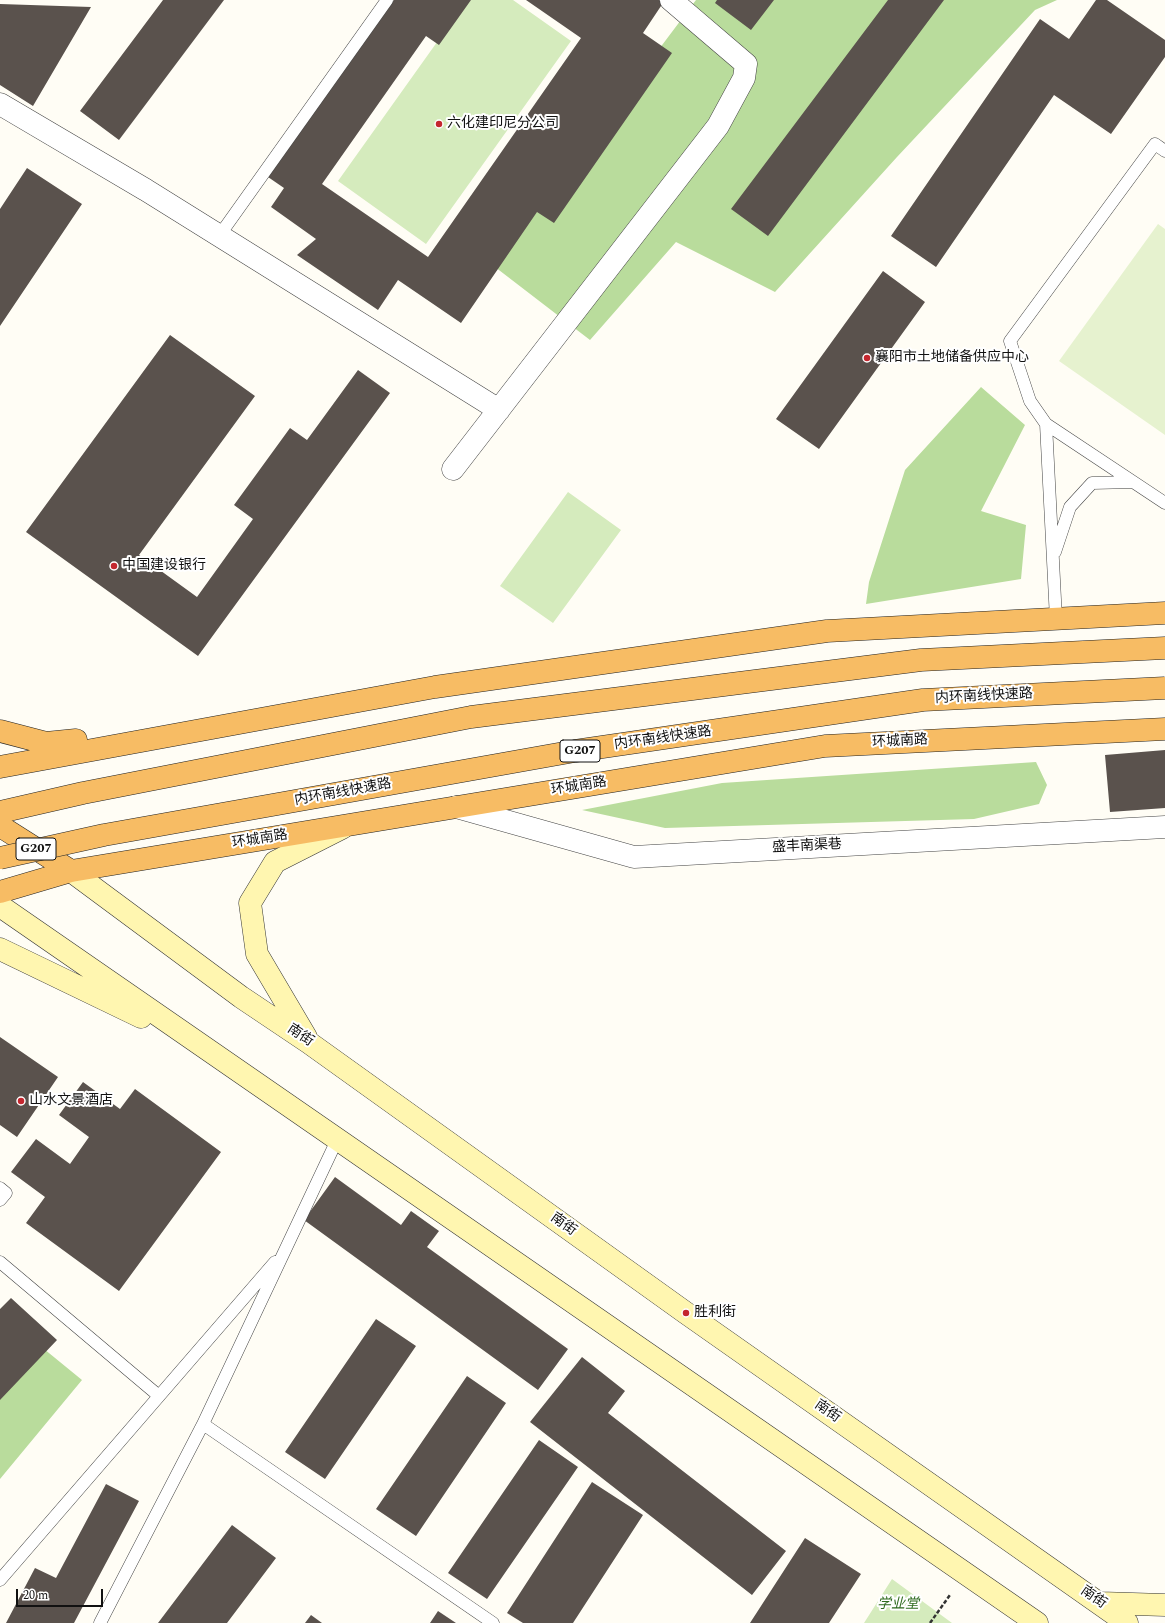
<!DOCTYPE html>
<html>
<head>
<meta charset="utf-8">
<style>
	body { margin:0 }
	#map { position:relative; width:1165px; height:1623px; overflow:hidden; background:#fffdf5; font-family:Spectral,serif }
	canvas { display:block }
	.scale { position:absolute; left:16px; top:1589px; width:87px; height:18px; box-sizing:border-box; border:2px solid #111; border-top:0; padding-left:5px; font-size:12px; line-height:14px; white-space:nowrap; color:#111; -webkit-text-stroke:3px #fff; paint-order:stroke }
</style>
</head>
<body>
<div id="map">
<canvas width="1165" height="1623"></canvas>
<div class="scale">20 m</div>
</div>
<script>
const ctx = document.querySelector('canvas').getContext('2d');
ctx.lineJoin = 'round';
function fillPath(path, color) { ctx.fillStyle = color; ctx.fill(path, 'evenodd'); }
const shape = rows => new Path2D(rows.map(r => 'M' + r).join(''));
function stroke(path, color, width, dash) { ctx.strokeStyle = color; ctx.lineWidth = width; ctx.lineCap = dash ? 'butt' : 'round'; ctx.setLineDash(dash || []); ctx.stroke(path); }
function write(font, color, halo, rows, align = 'center') {
  ctx.font = font + ' Spectral,"Noto Sans SC",serif'; ctx.lineWidth = 4; ctx.setLineDash([]); ctx.textBaseline = 'middle'; ctx.strokeStyle = halo; ctx.fillStyle = color; for (const [text, x, y, turn = 0] of rows) {
    ctx.save(); ctx.translate(x, y); ctx.rotate((+turn || 0) * Math.PI / 180); ctx.textAlign = isNaN(turn) ? turn : align; if (halo) ctx.strokeText(text, 0, 0); ctx.fillText(text, 0, 0); ctx.restore();
  }
}
fillPath(shape([
	[467,0,513,0,571,41,426,244,338,181],
	[568,492,621,530,553,623,500,586],
	[892,1579,952,1623,864,1623]
]), '#d5ebbd');
fillPath(shape([
	[696,0,1057,0,1035,10,897,157,775,292,676,242,590,340,495,267],
	[981,387,1025,425,981,511,1026,525,1021,579,866,604,869,582,905,470],
	[1036,762,1047,785,1039,804,974,819,665,828,582,810,722,783],
	[0,1313,82,1380,0,1479]
]), '#b9dc9c');
fillPath(shape([
	[1158,224,1165,229,1165,435,1059,361]
]), '#e6f2cf');
fillPath(shape([
	[163,0,224,0,119,140,80,111],
	[394,0,471,0,439,45,426,36,322,184,428,257,581,38,526,0,659,0,663,3,643,33,672,53,554,223,537,212,461,323,398,280,378,310,297,255,316,239,271,207,284,188,268,177],
	[717,0,774,0,751,30,715,3],
	[888,0,944,0,768,236,731,209],
	[1096,0,1107,0,1165,40,1165,57,1111,134,1054,95,936,267,891,236,1040,19,1069,39],
	[0,4,91,7,33,106,0,85],
	[27,168,82,204,0,326,0,209],
	[883,271,925,302,819,449,776,419],
	[170,335,255,396,139,555,197,597,253,519,234,505,290,428,307,440,358,370,390,393,198,656,26,532],
	[1165,750,1165,808,1110,812,1105,755],
	[0,1037,58,1077,17,1137,0,1125],
	[83,1082,120,1109,135,1089,221,1152,119,1291,26,1223,45,1197,11,1172,36,1139,70,1164,89,1137,59,1115],
	[335,1177,401,1225,411,1211,439,1231,427,1247,568,1349,538,1390,304,1220],
	[11,1298,57,1340,0,1400,0,1309],
	[376,1319,416,1346,325,1479,285,1452],
	[582,1357,625,1391,608,1413,786,1551,752,1595,530,1422],
	[467,1376,506,1403,416,1536,376,1509],
	[539,1440,578,1467,487,1599,448,1573],
	[592,1482,643,1515,573,1623,523,1623,507,1613],
	[106,1484,139,1501,74,1623,6,1623,35,1568,56,1578],
	[232,1525,276,1558,227,1623,158,1623],
	[805,1538,861,1574,829,1623,750,1623],
	[438,1611,456,1623,430,1623],
	[311,1615,322,1623,305,1623]
]), '#5a524d');
const service = shape([
	[1165,151,1155,144,1010,341,1030,401,1046,424,1165,503],
	[219,236,387,0],
	[1046,424,1056,619],
	[1055,552,1070,507,1092,483,1133,482],
	[0,1188,6,1193,0,1200],
	[0,1262,159,1396],
	[203,1424,493,1623],
	[0,1580,275,1262],
	[100,1623,203,1424,337,1140]
]);
const minor = shape([
	[0,104,146,190,499,410],
	[453,469,718,126,744,78,746,64,671,0],
	[456,807,634,857,1165,827]
]);
const secondary = shape([
	[71,871,241,997,308,1042,686,1313,1127,1623],
	[0,906,1037,1623],
	[0,949,141,1017],
	[306,1037,257,954,250,903,275,862,342,828],
	[1100,1603,1165,1605]
]);
const trunk = shape([
	[0,731,46,743,76,740],
	[0,767,435,687,827,631,1165,613],
	[0,812,83,793,471,717,921,660,1165,648],
	[0,826,71,871],
	[0,892,71,871,825,746,1165,729]
]);
stroke(service, '#444', 13);
stroke(minor, '#444', 23);
stroke(secondary, '#333', 23);
stroke(trunk, '#222', 23);
stroke(shape([
	[930,1623,950,1595]
]), '#333', 2.5, [4, 2]);
stroke(service, '#fff', 12);
stroke(minor, '#fff', 22);
stroke(secondary, '#fff6b0', 22);
stroke(trunk, '#f7bc64', 22);
const trunkBridge = shape([
	[0,858,104,835,575,751,923,700,1165,688]
]);
stroke(trunkBridge, '#222', 23, []);
stroke(trunkBridge, '#f7bc64', 22);
for (const [x, y, r, color] of [
	[439,124,4,"#c4262e"],
	[867,358,4,"#c4262e"],
	[114,566,4,"#c4262e"],
	[21,1101,4,"#c4262e"],
	[686,1313,4,"#c4262e"]
]) { const dot = new Path2D(); dot.arc(x, y, r, 0, 2 * Math.PI); ctx.fillStyle = color; ctx.fill(dot); stroke(dot, '#fff', 1.5); }
for (const [x, y, w] of [
	[580,751,40],
	[36,849,40]
]) { const box = new Path2D(); box.roundRect(x - w / 2, y - 11, w, 22, 3); ctx.fillStyle = '#fff'; ctx.fill(box); stroke(box, '#111', 1); }
write('bold 13px', '#111', null, [
	["G207",580,751],
	["G207",36,849]
]);
write('14px', '#111', '#fff', [
	["六化建印尼分公司",447,124],
	["襄阳市土地储备供应中心",875,358],
	["中国建设银行",122,566],
	["山水文景酒店",29,1101],
	["胜利街",694,1313]
], 'left');
write('14px', '#111', '#fff', [
	["内环南线快速路",984,697,-3],
	["内环南线快速路",663,739,-8],
	["环城南路",900,742,-3],
	["环城南路",579,787,-9],
	["内环南线快速路",343,793,-10],
	["环城南路",260,840,-9],
	["盛丰南渠巷",807,847,-3],
	["南街",300,1036,34],
	["南街",563,1225,36],
	["南街",827,1412,35],
	["南街",1093,1598,35]
]);
write('italic 14px', '#2f6b1f', '#fff', [
	["学业堂",898,1605]
]);
</script>
</body>
</html>
